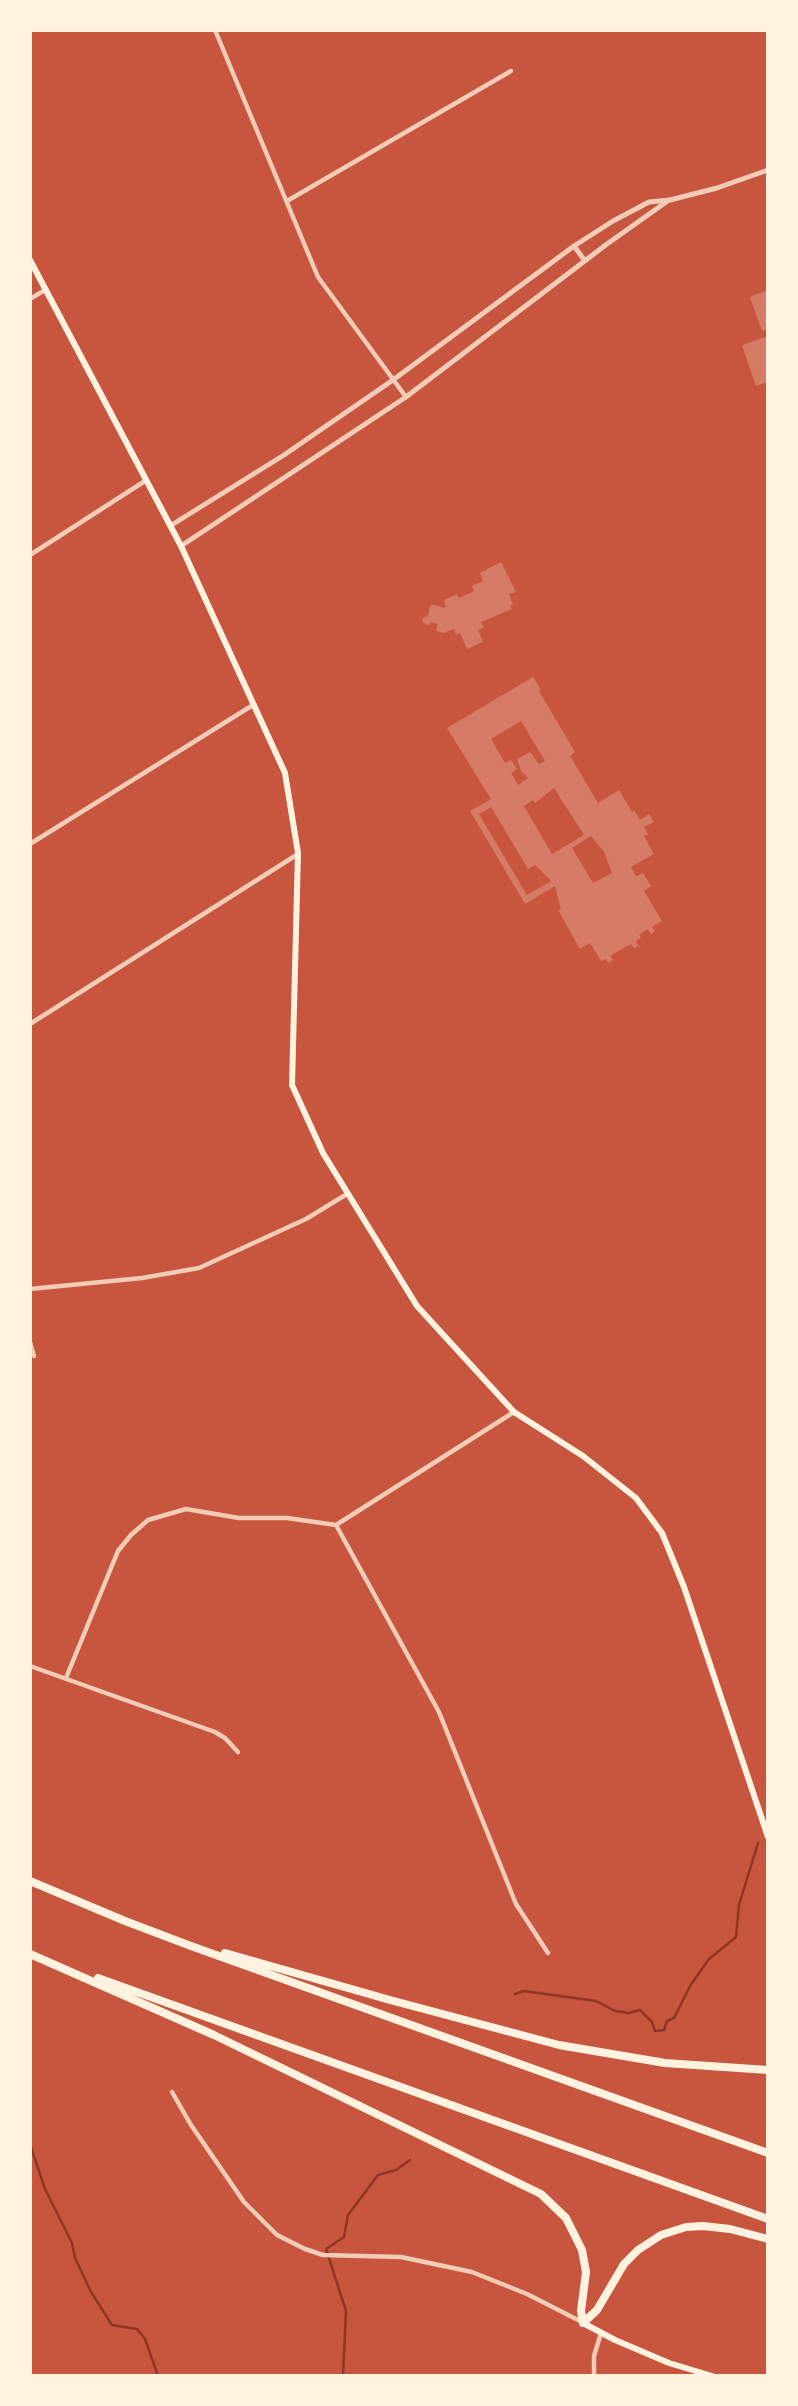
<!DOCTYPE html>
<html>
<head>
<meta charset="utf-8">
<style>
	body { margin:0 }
	#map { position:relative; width:798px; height:2406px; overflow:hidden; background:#c8553d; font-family:Bitter,serif }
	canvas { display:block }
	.frame { position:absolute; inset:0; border:32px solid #fff3e0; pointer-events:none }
</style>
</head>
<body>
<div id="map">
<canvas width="798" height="2406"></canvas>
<div class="frame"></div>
</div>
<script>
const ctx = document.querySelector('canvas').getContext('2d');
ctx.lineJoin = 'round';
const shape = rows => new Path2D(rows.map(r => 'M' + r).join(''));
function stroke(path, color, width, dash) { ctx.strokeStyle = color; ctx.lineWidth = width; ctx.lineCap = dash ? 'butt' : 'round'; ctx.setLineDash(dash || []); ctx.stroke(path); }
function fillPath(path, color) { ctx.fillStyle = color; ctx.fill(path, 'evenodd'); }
stroke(shape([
	[515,1994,524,1991,596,2001,615,2011,629,2013,640,2010,652,2022,655,2031,664,2030,667,2021,674,2018,690,1986,709,1959,736,1937,739,1905,758,1843],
	[30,2144,45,2189,72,2243,75,2258,91,2292,112,2325,137,2329,145,2339,158,2376],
	[343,2376,346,2311,326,2249,344,2237,348,2215,378,2175,396,2170,410,2160]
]), '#8f3625', 2.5);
fillPath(shape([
	[768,290,768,329,762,331,750,297],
	[765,337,768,343,768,382,756,386,742,345],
	[501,562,516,592,509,594,513,604,510,606,512,609,481,622,484,627,478,630,483,642,467,649,460,633,456,635,454,629,443,633,436,631,438,624,431,622,429,625,423,623,422,619,428,615,431,604,446,608,444,600,457,594,459,598,474,591,472,586,483,581,480,573],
	[533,677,541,690,539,691,575,752,570,756,598,803,619,790,632,812,634,810,640,820,649,814,654,822,644,827,648,834,644,836,654,854,631,867,636,876,643,873,651,886,644,891,662,921,652,927,655,931,651,934,648,929,639,935,641,938,636,941,638,946,634,948,631,944,610,956,613,960,608,963,606,959,601,961,590,943,580,949,558,910,561,909,555,886,525,904,470,811,491,799,447,728],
	[521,721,545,761,539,764,530,752,517,759,521,771,528,778,518,785,511,773,517,769,511,760,505,763,491,739],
	[554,788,584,835,552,854,524,806,533,800,535,803],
	[491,807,528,869,535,865,551,881,527,895,479,814],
	[591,836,604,852,612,873,593,883,572,848]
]), '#d67c66');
stroke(shape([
	[215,30,318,277,406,397],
	[287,201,511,71],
	[30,299,45,290],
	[30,555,145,481],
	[30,844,253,705],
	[30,1024,298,854],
	[30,1289,142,1278,199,1268,306,1219,347,1194],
	[30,1342,34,1356],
	[336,1525,439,1712,516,1904,548,1953],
	[336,1525,514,1412],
	[30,1666,215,1732,225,1738,238,1752],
	[66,1678,118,1551,131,1535,148,1520,186,1509,239,1518,287,1518,336,1525],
	[172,2092,191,2125,244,2202,277,2235,305,2249,323,2255,401,2257,472,2272,527,2294,582,2322],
	[594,2376,594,2356,601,2333]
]), '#f1ccb7', 4.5);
stroke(shape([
	[574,246,585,261],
	[170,526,284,455,393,380,574,246,613,221,649,202,670,200,717,188,768,170],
	[181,546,406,397,607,244,669,200]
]), '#f1ccb7', 5);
stroke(shape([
	[30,260,181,546,285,773,298,853,292,1085,323,1153,417,1306,514,1412,583,1456,636,1498,662,1533,684,1587,768,1837],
	[583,2323,615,2340,669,2363,712,2376]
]), '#fff3e0', 6);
stroke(shape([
	[30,1881,125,1921,191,1946,768,2153],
	[225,1953,390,2000,559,2045,665,2063,768,2070],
	[30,1954,214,2035,541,2194,566,2218,582,2250,586,2272,581,2311,583,2323,597,2310,624,2264,638,2250,661,2235,686,2227,703,2226,730,2229,768,2239],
	[98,1978,768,2219]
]), '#fff3e0', 8);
</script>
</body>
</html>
